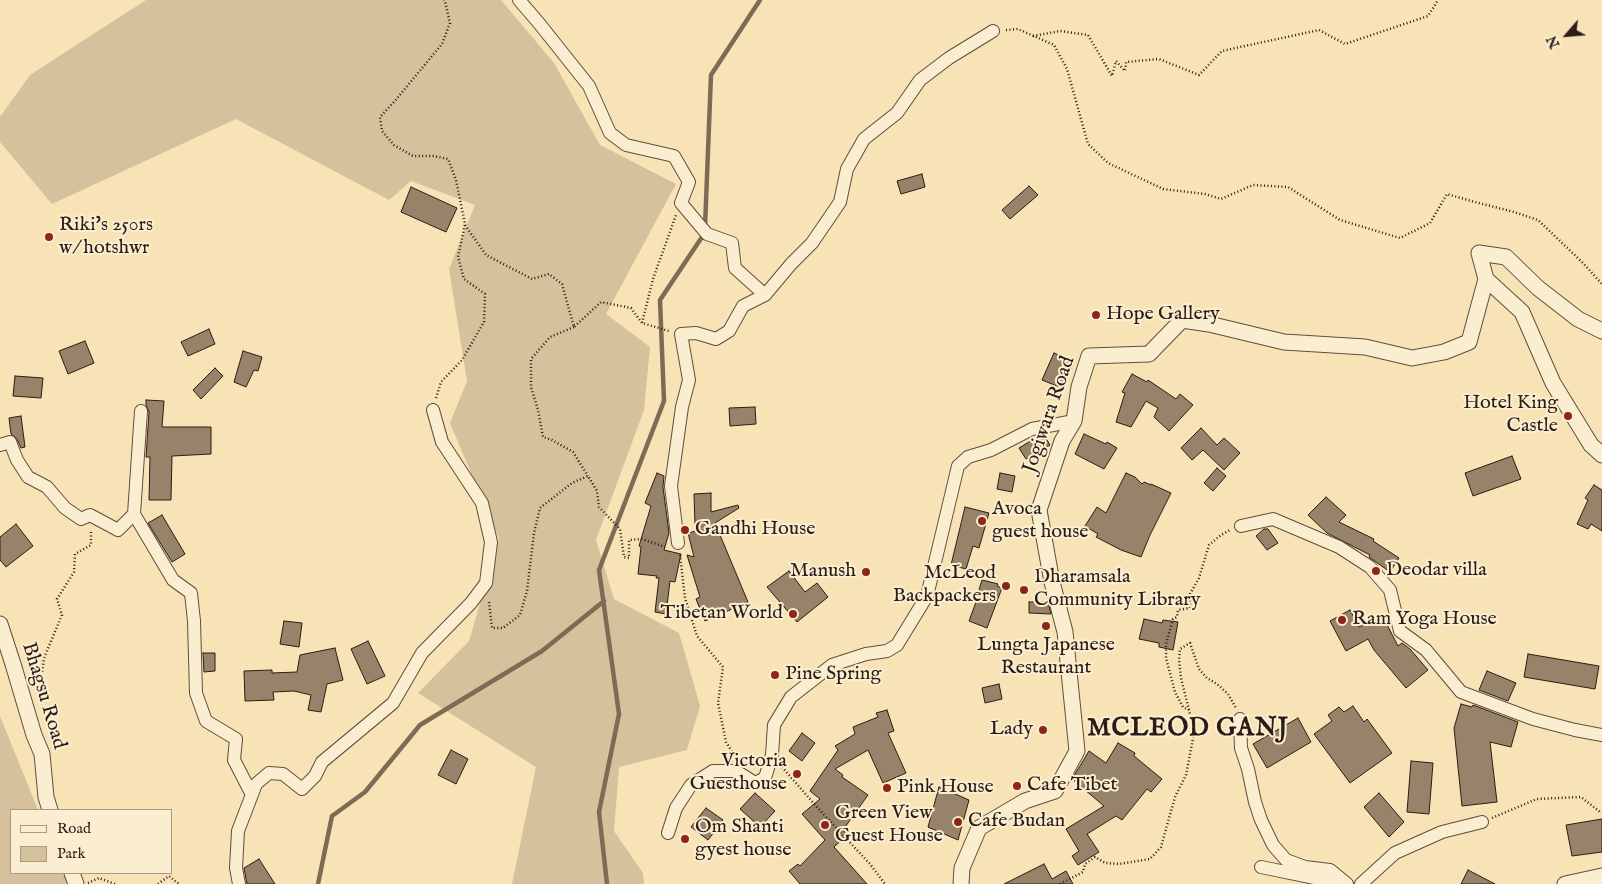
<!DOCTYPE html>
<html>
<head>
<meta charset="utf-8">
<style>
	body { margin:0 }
	#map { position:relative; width:1602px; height:884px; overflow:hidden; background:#f8e3b6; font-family:"IM FELL English",serif }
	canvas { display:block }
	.legend { position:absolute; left:10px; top:809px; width:162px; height:65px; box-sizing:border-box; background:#faedd0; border:1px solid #a89985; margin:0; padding:6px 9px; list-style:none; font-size:15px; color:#2c1c15 }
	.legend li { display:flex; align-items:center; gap:10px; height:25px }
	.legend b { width:25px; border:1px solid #a89985 }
	.north { position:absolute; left:1542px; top:10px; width:50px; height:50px; -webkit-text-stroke:4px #faedd0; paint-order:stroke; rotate:243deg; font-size:14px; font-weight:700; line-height:20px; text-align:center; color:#2c1c15 }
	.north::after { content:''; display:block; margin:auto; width:18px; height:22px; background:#2c1c15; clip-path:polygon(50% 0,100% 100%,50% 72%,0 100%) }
</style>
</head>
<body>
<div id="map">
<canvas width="1602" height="884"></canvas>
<ul class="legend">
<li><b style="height:6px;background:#faedd0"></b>Road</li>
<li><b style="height:14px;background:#d5c19b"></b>Park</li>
</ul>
<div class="north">N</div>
</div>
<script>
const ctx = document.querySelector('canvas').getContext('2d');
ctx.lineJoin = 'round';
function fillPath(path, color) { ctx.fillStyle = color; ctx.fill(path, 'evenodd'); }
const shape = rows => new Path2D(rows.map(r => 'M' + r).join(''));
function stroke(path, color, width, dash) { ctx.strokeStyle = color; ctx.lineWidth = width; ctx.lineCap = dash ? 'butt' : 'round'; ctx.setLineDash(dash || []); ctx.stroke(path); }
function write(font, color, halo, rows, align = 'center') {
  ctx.font = font + ' "IM FELL English",serif'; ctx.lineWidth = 4; ctx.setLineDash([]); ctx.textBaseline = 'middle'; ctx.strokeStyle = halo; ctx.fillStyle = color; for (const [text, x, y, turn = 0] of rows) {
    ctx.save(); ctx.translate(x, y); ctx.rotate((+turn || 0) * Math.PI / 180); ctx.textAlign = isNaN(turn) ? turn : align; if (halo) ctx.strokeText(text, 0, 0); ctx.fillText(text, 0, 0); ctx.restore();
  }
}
fillPath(shape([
	[146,0,501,0,554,63,600,145,676,184,606,314,650,347,644,410,596,540,614,599,679,633,700,706,687,750,619,767,614,831,643,873,644,884,512,884,536,767,418,693,469,641,499,539,450,423,467,381,449,269,475,205,411,181,389,200,236,119,52,204,0,142,0,117,30,75],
	[0,716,38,810,11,810,11,873,63,873,67,884,0,884]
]), '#d5c19b');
stroke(shape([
	[705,227,711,75,760,0],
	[318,884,332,816,365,792,420,725,542,651,604,601],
	[607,884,599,812,619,714,599,570,664,401,660,300,704,234]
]), '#7d6b55', 4.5);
const building = shape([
	[922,174,925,187,901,194,897,181,922,174],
	[1029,186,1038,195,1010,219,1002,210,1029,186],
	[411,187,457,208,446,232,401,212,411,187],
	[209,329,215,344,188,356,181,342,209,329],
	[85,341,94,363,68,374,59,351,85,341],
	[243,351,262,357,258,371,254,370,246,387,234,382,243,351],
	[1054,353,1074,362,1062,388,1042,380,1054,353],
	[215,368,223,376,201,399,193,390,215,368],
	[1132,374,1147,382,1148,380,1176,399,1180,394,1193,405,1169,431,1154,417,1158,408,1146,401,1131,427,1116,422,1125,393,1122,392,1132,374],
	[15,376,43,378,41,398,13,396,15,376],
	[146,400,164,401,162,427,211,427,211,454,172,456,171,500,149,500,150,457,146,457,149,412,146,405,146,400],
	[755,407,756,424,730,426,729,408,755,407],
	[21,416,25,447,21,448,17,439,11,434,9,418,21,416],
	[1201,428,1217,445,1224,438,1240,453,1224,470,1203,450,1192,460,1181,448,1201,428],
	[1084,434,1106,444,1107,442,1117,448,1104,469,1075,454,1084,434],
	[1044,435,1050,445,1026,459,1019,448,1039,436,1044,435],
	[1512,456,1521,479,1473,496,1465,473,1512,456],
	[1217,468,1226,476,1213,491,1204,483,1217,468],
	[657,473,664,476,663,487,669,533,664,550,681,554,675,582,670,581,666,614,655,612,659,578,656,578,657,576,638,574,641,547,639,546,651,506,645,503,657,473],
	[1000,473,1015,476,1012,492,997,489,1000,473],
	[1126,473,1135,477,1142,484,1144,482,1151,485,1151,484,1171,493,1150,535,1141,557,1121,550,1096,537,1098,534,1085,526,1097,507,1106,513,1126,473],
	[1594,485,1602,490,1602,531,1591,524,1588,529,1577,524,1588,500,1585,498,1594,485],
	[711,493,711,512,738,505,739,508,715,523,748,602,705,621,696,599,700,597,687,555,694,557,688,533,696,531,695,525,694,494,711,493],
	[1326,497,1346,515,1339,522,1374,539,1373,541,1399,558,1390,572,1369,557,1370,555,1327,533,1308,515,1326,497],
	[965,507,989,513,979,548,973,546,966,569,951,565,965,507],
	[162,515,185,554,172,562,148,523,162,515],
	[16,524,33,546,6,567,0,560,0,537,16,524],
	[1264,529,1268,529,1278,543,1267,550,1256,536,1264,529],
	[789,571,805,592,817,583,828,597,797,622,767,587,789,571],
	[982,580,998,584,997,586,1002,588,987,628,969,621,979,594,978,593,982,580],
	[1029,602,1048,602,1051,614,1029,613,1029,602],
	[1350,610,1359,627,1382,615,1398,646,1402,643,1410,649,1428,670,1406,688,1374,650,1368,639,1346,651,1330,621,1350,610],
	[1144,619,1162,623,1163,620,1178,622,1173,650,1159,647,1159,643,1139,639,1144,619],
	[284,621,302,623,299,647,280,644,284,621],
	[368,641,385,676,367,684,351,649,368,641],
	[335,648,343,680,327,684,321,712,308,710,311,695,294,691,273,692,274,700,245,701,244,671,272,670,272,673,297,672,300,655,335,648],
	[203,653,215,653,215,671,204,672,203,653],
	[1528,654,1599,666,1595,689,1524,677,1528,654],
	[1487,671,1516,683,1508,701,1479,690,1487,671],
	[999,684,1002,699,985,703,982,688,999,684],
	[1461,704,1472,707,1473,705,1518,722,1511,747,1490,742,1497,802,1462,806,1454,728,1461,704],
	[1353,706,1364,722,1367,719,1392,753,1350,783,1314,734,1332,721,1328,715,1339,707,1344,712,1353,706],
	[887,710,894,731,888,733,906,773,883,783,868,750,835,769,843,775,842,777,868,795,843,830,847,835,834,847,867,884,800,884,789,871,798,864,800,866,825,840,802,814,820,799,810,791,838,750,835,746,855,734,853,727,878,717,876,713,887,710],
	[1298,718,1311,742,1267,768,1253,744,1298,718],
	[802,733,815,743,802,761,789,751,802,733],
	[1118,743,1135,753,1134,756,1162,779,1151,792,1147,789,1122,820,1116,816,1087,834,1099,852,1078,865,1072,856,1079,851,1066,829,1104,806,1072,779,1089,751,1106,763,1118,743],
	[451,750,468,759,456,784,438,775,451,750],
	[1411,761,1433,763,1429,814,1407,812,1411,761],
	[939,787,969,800,958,840,928,827,939,787],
	[755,793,775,811,760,827,740,809,755,793],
	[1379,793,1404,822,1389,837,1364,807,1379,793],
	[706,808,723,820,708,840,691,827,706,808],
	[1602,819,1602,852,1572,856,1566,825,1602,819],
	[259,859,275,884,247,884,244,868,259,859],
	[1044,864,1052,879,1066,871,1073,884,1004,884,1044,864],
	[1468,870,1495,884,1461,884,1468,870]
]);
fillPath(building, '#968369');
stroke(building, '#2c1c15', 1);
const minor = shape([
	[519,0,538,22,589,86,610,133,626,145,674,156,689,182,681,203,707,234,732,243,735,268,765,295],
	[0,445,10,442,17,460,28,477,47,487,65,508,81,519,90,515,118,530,134,514,173,580,191,593,194,621,196,693,206,721,236,739,234,760,251,793],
	[134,514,141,411],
	[1241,526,1273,519,1339,547,1370,567,1390,590,1400,631,1426,650,1461,692,1533,719,1575,730,1602,735],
	[678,543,671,486,682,407,689,380,681,334,696,333,716,339,729,331,743,306,765,295,791,264,812,243,840,202,847,169,864,139,897,113,920,80,949,58,993,31],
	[1240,719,1241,748,1248,769,1255,802,1261,820,1273,845,1286,860,1305,867,1330,870,1347,884],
	[668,833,676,808,691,785,713,771,736,771,755,783,765,778,772,755,774,725,791,697,832,665,866,654,887,651,897,645,927,596,958,466,968,457,991,450,1032,429,1074,421],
	[1261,867,1324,880,1333,884],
	[239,884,236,868,238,831,256,784,269,773,283,774,302,789,315,776,322,762,393,703,422,653,471,603,486,583,491,542,482,503,442,442,433,410],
	[1361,884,1395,853,1442,832,1482,822]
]);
const tertiary = shape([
	[1486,279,1522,312,1553,383,1591,445,1602,455],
	[0,624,13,664,34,735,42,754,46,797,50,810],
	[72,873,76,884],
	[961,884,962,868,979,828,1025,801,1055,791,1077,751,1065,632,1052,582,1039,510,1062,441,1074,421,1079,387,1089,356,1149,354,1182,320,1209,324,1284,342,1365,347,1412,358,1444,352,1469,342,1486,279,1479,253,1506,257,1538,288,1578,319,1602,331],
	[1565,884,1602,876]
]);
stroke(minor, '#5f4e3d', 14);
stroke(tertiary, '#5f4e3d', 17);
stroke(shape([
	[1006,30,1018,29,1054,45,1067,69,1088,144,1108,163,1163,189,1205,194,1221,199,1253,185,1288,187,1340,220,1400,238,1430,223,1447,194,1475,202,1514,212,1538,220,1582,262,1602,284],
	[1033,36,1060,31,1088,35,1112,76,1116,61,1125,71,1126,62,1159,59,1199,75,1222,51,1319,30,1345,44,1428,16,1438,0],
	[465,225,486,255,532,279,549,274,562,284,574,327,601,302,631,308,642,323,669,331],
	[642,323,653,279,676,215],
	[574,327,550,337,531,359,531,387,538,410,543,437,552,440,573,452,588,476],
	[436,398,441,382,462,360,484,322,485,294,464,279,458,257,465,224,456,180,448,159,434,156,413,156,394,145,382,131,380,117,394,102,442,44,450,23,445,1,444,0],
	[680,555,685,598,697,636,723,667,718,703,726,742,736,758],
	[489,602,492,628,503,628,520,615,527,591,534,533,540,508,572,483,588,476,597,491,599,507,620,529,624,557,629,558,629,540,642,539,665,547],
	[39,696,44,658,62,615,57,599,74,572,75,554,91,545,91,531],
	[1189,710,1181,678,1179,660,1180,649,1190,643,1199,669,1207,678,1217,684,1228,694,1236,708],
	[782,767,816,806,870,864,885,884],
	[1492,818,1537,799,1581,797,1600,812,1602,812],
	[88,883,99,878,115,884],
	[158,884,169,876,179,884],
	[1060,884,1083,872,1085,864,1095,857,1105,863,1119,864,1150,859,1161,847,1175,797,1186,775,1194,733,1189,710,1183,707,1175,692,1171,677,1166,658,1166,644,1173,619,1177,617,1178,610,1190,608,1190,594,1199,578,1209,545,1221,535,1230,530]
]), '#2c1c15', 2.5, [1, 2.5]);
stroke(minor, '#faedd0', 12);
stroke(tertiary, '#faedd0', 15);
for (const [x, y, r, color] of [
	[49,237,5,"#8f2418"],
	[1096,315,5,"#8f2418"],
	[1568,416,5,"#8f2418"],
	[982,521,5,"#8f2418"],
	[685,530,5,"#8f2418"],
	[1376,571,5,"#8f2418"],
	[866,572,5,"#8f2418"],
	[1006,586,5,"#8f2418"],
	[1024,590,5,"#8f2418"],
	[793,614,5,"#8f2418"],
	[1342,620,5,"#8f2418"],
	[1046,626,5,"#8f2418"],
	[775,675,5,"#8f2418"],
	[1043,730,5,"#8f2418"],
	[797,774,5,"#8f2418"],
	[1017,786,5,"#8f2418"],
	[887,788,5,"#8f2418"],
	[958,822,5,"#8f2418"],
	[825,825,5,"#8f2418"],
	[685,839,5,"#8f2418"]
]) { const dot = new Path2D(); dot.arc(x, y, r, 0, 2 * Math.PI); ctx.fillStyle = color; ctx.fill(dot); stroke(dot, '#faedd0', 2); }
write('20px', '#2c1c15', '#faedd0', [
	["Riki's 250rs",59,226],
	["w/ hotshwr",59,249],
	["Hope Gallery",1106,315],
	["Hotel King",1558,404,"right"],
	["Castle",1558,427,"right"],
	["Avoca",992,510],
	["guest house",992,533],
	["Gandhi House",695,530],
	["Deodar villa",1386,571],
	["Manush",856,572,"right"],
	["McLeod",996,574,"right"],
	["Backpackers",996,597,"right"],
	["Dharamsala",1034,578],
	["Community Library",1034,601],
	["Tibetan World",783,614,"right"],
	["Ram Yoga House",1352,620],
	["Lungta Japanese",1046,646,"center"],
	["Restaurant",1046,669,"center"],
	["Pine Spring",785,675],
	["Lady",1033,730,"right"],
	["Victoria",787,762,"right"],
	["Guesthouse",787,785,"right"],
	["Cafe Tibet",1027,786],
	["Pink House",897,788],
	["Green View",835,814],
	["Guest House",835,837],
	["Cafe Budan",968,822],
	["Om Shanti",695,828],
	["gyest house",695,851]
], 'left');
write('20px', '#2c1c15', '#faedd0', [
	["Jogiwara Road",1050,415,-71],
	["Bhagsu Road",43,696,73]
]);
ctx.letterSpacing = '1px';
write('bold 25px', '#2c1c15', '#faedd0', [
	["MCLEOD GANJ",1188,730]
]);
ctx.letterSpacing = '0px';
</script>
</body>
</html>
